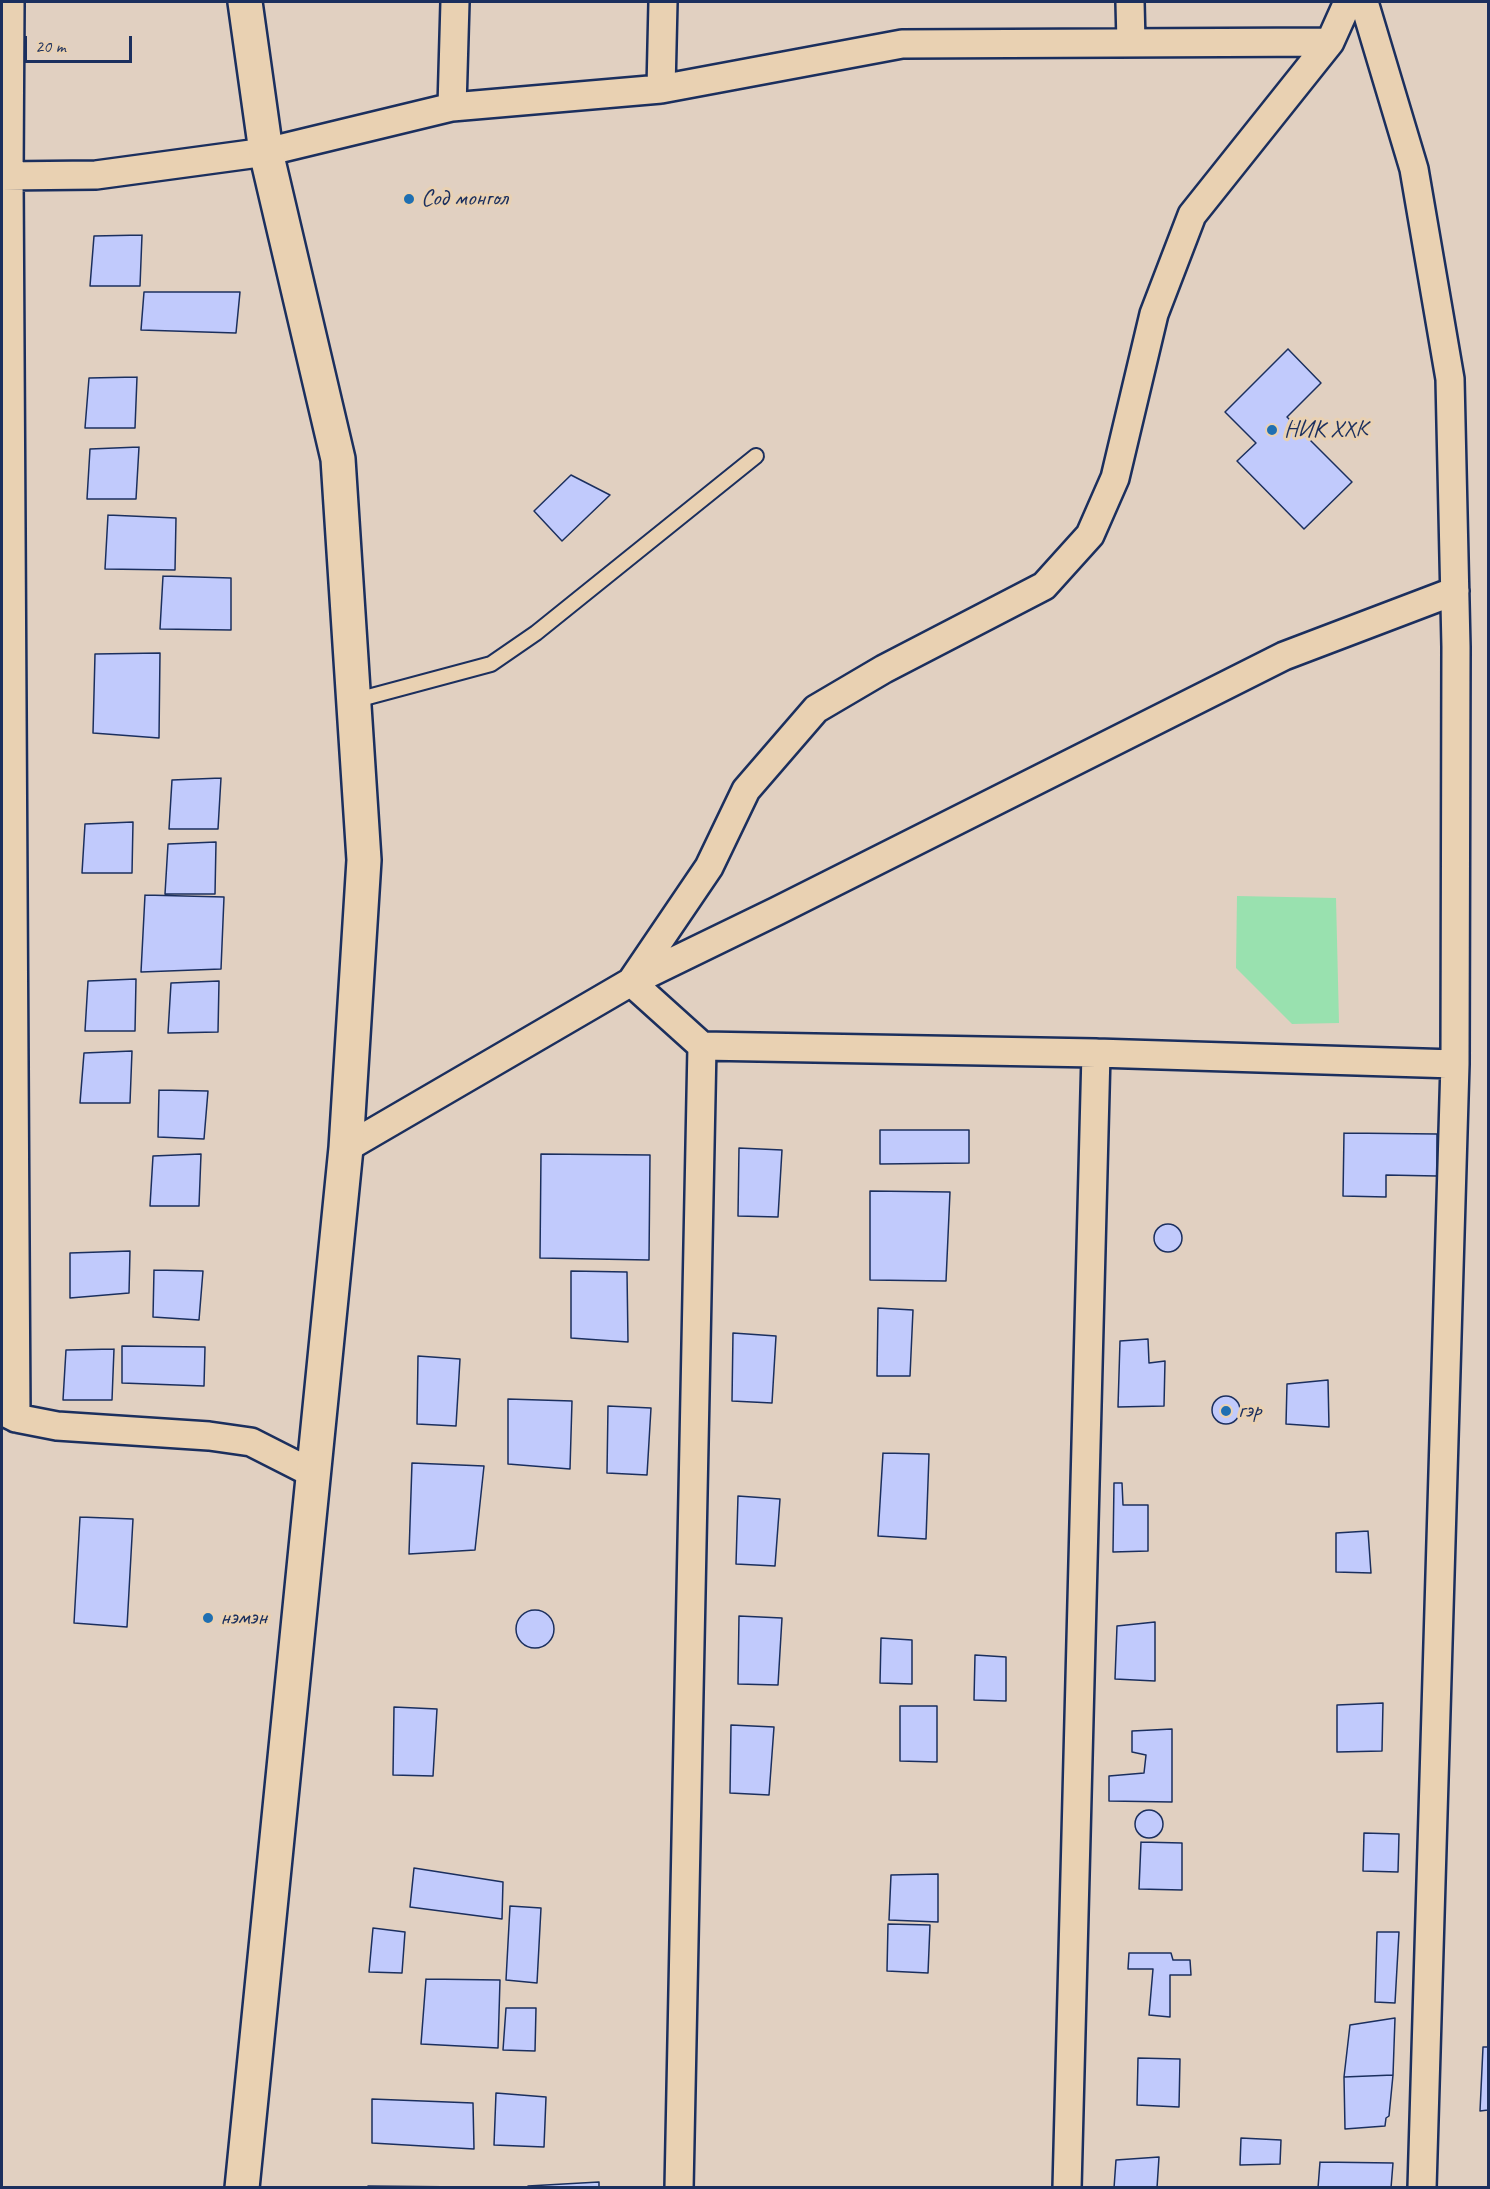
<!DOCTYPE html>
<html>
<head>
<meta charset="utf-8">
<style>
	body { margin:0 }
	#map { position:relative; width:1490px; height:2189px; overflow:hidden; background:#e1d0c1; font-family:Caveat,sans-serif }
	canvas { display:block }
	.frame { position:absolute; inset:0; border:3px solid #1b2f5e; pointer-events:none }
	.scale { position:absolute; left:24px; top:36px; width:108px; height:27px; box-sizing:border-box; border:3px solid #1b2f5e; border-top:0; padding-left:8px; font-size:18px; line-height:21px; white-space:nowrap; color:#1b2f5e; -webkit-text-stroke:4px #e9d1b2; paint-order:stroke }
</style>
</head>
<body>
<div id="map">
<canvas width="1490" height="2189"></canvas>
<div class="frame"></div>
<div class="scale">20 m</div>
</div>
<script>
const ctx = document.querySelector('canvas').getContext('2d');
ctx.lineJoin = 'round';
function fillPath(path, color) { ctx.fillStyle = color; ctx.fill(path, 'evenodd'); }
const shape = rows => new Path2D(rows.map(r => 'M' + r).join(''));
function stroke(path, color, width, dash) { ctx.strokeStyle = color; ctx.lineWidth = width; ctx.lineCap = dash ? 'butt' : 'round'; ctx.setLineDash(dash || []); ctx.stroke(path); }
function write(font, color, halo, rows, align = 'center') {
  ctx.font = font + ' Caveat,sans-serif'; ctx.lineWidth = 6; ctx.setLineDash([]); ctx.textBaseline = 'middle'; ctx.strokeStyle = halo; ctx.fillStyle = color; for (const [text, x, y, turn = 0] of rows) {
    ctx.save(); ctx.translate(x, y); ctx.rotate((+turn || 0) * Math.PI / 180); ctx.textAlign = isNaN(turn) ? turn : align; if (halo) ctx.strokeText(text, 0, 0); ctx.fillText(text, 0, 0); ctx.restore();
  }
}
fillPath(shape([
	[1237,896,1336,898,1339,1023,1292,1024,1236,968]
]), '#99e1af');
const building = shape([
	[142,235,140,286,90,286,94,236,142,235],
	[144,292,240,292,236,333,141,330,144,292],
	[1288,349,1321,383,1287,417,1352,482,1304,529,1237,461,1256,443,1225,412,1288,349],
	[137,377,135,428,85,428,89,378,137,377],
	[139,447,136,499,87,499,90,449,139,447],
	[571,475,610,495,562,541,534,511,571,475],
	[108,515,176,518,175,570,105,569,108,515],
	[163,576,231,578,231,630,160,629,163,576],
	[160,653,159,738,93,733,95,654,160,653],
	[221,778,218,829,169,829,172,780,221,778],
	[133,822,132,873,82,873,85,824,133,822],
	[216,842,215,894,165,894,168,844,216,842],
	[145,895,224,897,221,969,141,972,145,895],
	[136,979,135,1031,85,1031,88,981,136,979],
	[219,981,218,1032,168,1033,171,983,219,981],
	[132,1051,130,1103,80,1103,84,1053,132,1051],
	[159,1090,208,1091,204,1139,158,1137,159,1090],
	[880,1130,969,1130,969,1163,880,1164,880,1130],
	[1344,1133,1437,1134,1437,1176,1386,1175,1386,1197,1343,1196,1344,1133],
	[739,1148,782,1150,778,1217,738,1216,739,1148],
	[201,1154,199,1206,150,1206,153,1156,201,1154],
	[541,1154,650,1155,649,1260,540,1258,541,1154],
	[870,1191,950,1192,946,1281,870,1280,870,1191],
	'1154 1238a14 14 0 1 1 28 0a14 14 0 1 1-28 0Z',
	[130,1251,129,1293,70,1298,70,1253,130,1251],
	[154,1270,203,1271,199,1320,153,1317,154,1270],
	[571,1271,627,1272,628,1342,571,1338,571,1271],
	[878,1308,913,1310,910,1376,877,1376,878,1308],
	[733,1333,776,1336,772,1403,732,1401,733,1333],
	[1148,1339,1149,1363,1165,1361,1164,1406,1118,1407,1120,1341,1148,1339],
	[122,1346,205,1347,204,1386,122,1383,122,1346],
	[114,1349,112,1400,63,1400,66,1350,114,1349],
	[418,1356,460,1359,456,1426,417,1424,418,1356],
	[1328,1380,1329,1427,1286,1424,1287,1384,1328,1380],
	'1212 1410a14 14 0 1 1 28 0a14 14 0 1 1-28 0Z',
	[508,1399,572,1401,570,1469,508,1464,508,1399],
	[608,1406,651,1408,647,1475,607,1473,608,1406],
	[883,1453,929,1454,926,1539,878,1536,883,1453],
	[412,1463,484,1466,475,1550,409,1554,412,1463],
	[1114,1483,1122,1483,1123,1505,1148,1505,1148,1551,1113,1552,1114,1483],
	[738,1496,780,1499,775,1566,736,1564,738,1496],
	[80,1517,133,1519,127,1627,74,1623,80,1517],
	[1368,1531,1371,1573,1336,1572,1336,1533,1368,1531],
	'516 1629a19 19 0 1 1 38 0a19 19 0 1 1-38 0Z',
	[739,1616,782,1618,778,1685,738,1684,739,1616],
	[1155,1622,1155,1681,1115,1679,1117,1626,1155,1622],
	[881,1638,912,1640,912,1684,880,1683,881,1638],
	[975,1655,1006,1657,1006,1701,974,1700,975,1655],
	[1383,1703,1382,1751,1337,1752,1337,1705,1383,1703],
	[900,1706,937,1706,937,1762,900,1761,900,1706],
	[394,1707,437,1709,433,1776,393,1775,394,1707],
	[731,1725,774,1727,769,1795,730,1793,731,1725],
	[1172,1729,1172,1802,1109,1801,1109,1776,1144,1773,1146,1755,1132,1752,1132,1731,1172,1729],
	'1135 1824a14 14 0 1 1 28 0a14 14 0 1 1-28 0Z',
	[1364,1833,1399,1834,1398,1872,1363,1871,1364,1833],
	[1141,1842,1182,1843,1182,1890,1139,1889,1141,1842],
	[414,1868,503,1882,502,1919,410,1907,414,1868],
	[938,1874,938,1922,889,1920,891,1875,938,1874],
	[510,1906,541,1908,537,1983,506,1980,510,1906],
	[888,1924,930,1925,928,1973,887,1971,888,1924],
	[373,1928,405,1932,402,1973,369,1972,373,1928],
	[1377,1932,1399,1932,1395,2003,1375,2002,1377,1932],
	[1129,1953,1171,1953,1173,1960,1190,1960,1191,1975,1170,1975,1170,2017,1149,2015,1153,1969,1128,1969,1129,1953],
	[426,1979,500,1980,498,2048,421,2044,426,1979],
	[506,2008,536,2008,535,2051,503,2050,506,2008],
	[1395,2018,1393,2075,1344,2077,1350,2025,1395,2018],
	[1483,2047,1488,2047,1488,2110,1480,2111,1483,2047],
	[1138,2058,1180,2059,1179,2107,1137,2105,1138,2058],
	[1393,2075,1389,2116,1386,2118,1385,2126,1345,2129,1344,2077,1393,2075],
	[496,2093,546,2097,544,2147,494,2145,496,2093],
	[372,2099,473,2103,474,2149,372,2143,372,2099],
	[1241,2138,1281,2140,1280,2164,1240,2165,1241,2138],
	[1159,2157,1157,2188,1114,2188,1116,2160,1159,2157],
	[1320,2162,1393,2163,1391,2188,1318,2188,1320,2162],
	[599,2182,599,2188,528,2188,528,2186,599,2182],
	[368,2186,466,2187,466,2188,368,2188,368,2186]
]);
fillPath(building, '#c1cafc');
stroke(building, '#1b2f5e', 1.5);
const lane = shape([
	[353,701,491,664,536,633,756,456]
]);
const street = shape([
	[10,2,9,176,16,1418],
	[1130,2,1131,43],
	[1364,2,1414,169,1450,379,1456,647,1455,1064,1422,2188],
	[661,89,663,2],
	[452,107,455,2],
	[2,176,96,175,266,152,452,107,661,89,902,44,1330,42],
	[1455,591,1284,656,777,911,631,982,702,1046,1096,1053,1455,1064],
	[346,1148,631,982,709,867,746,790,816,709,884,669,1044,586,1090,535,1115,478,1154,314,1192,215,1330,42,1348,2],
	[2,1411,16,1418,57,1426,209,1436,251,1442,314,1474],
	[679,2188,702,1046],
	[1067,2188,1096,1053]
]);
const secondary = shape([
	[242,2188,346,1148,364,860,338,459,266,152,245,2]
]);
stroke(lane, '#1b2f5e', 18);
stroke(street, '#1b2f5e', 32);
stroke(secondary, '#1b2f5e', 38);
stroke(lane, '#e9d1b2', 14);
stroke(street, '#e9d1b2', 27);
stroke(secondary, '#e9d1b2', 33);
for (const [x, y, r, color] of [
	[409,199,6,"#1f6fb2"],
	[1272,430,6,"#1f6fb2"],
	[1226,1411,6,"#1f6fb2"],
	[208,1618,6,"#1f6fb2"]
]) { const dot = new Path2D(); dot.arc(x, y, r, 0, 2 * Math.PI); ctx.fillStyle = color; ctx.fill(dot); stroke(dot, '#e9d1b2', 2); }
write('24px', '#1b2f5e', '#e9d1b2', [
	["Сод монгол",421,199],
	["НИК ХХК",1284,430],
	["гэр",1238,1411],
	["нэмэн",220,1618]
], 'left');
</script>
</body>
</html>
